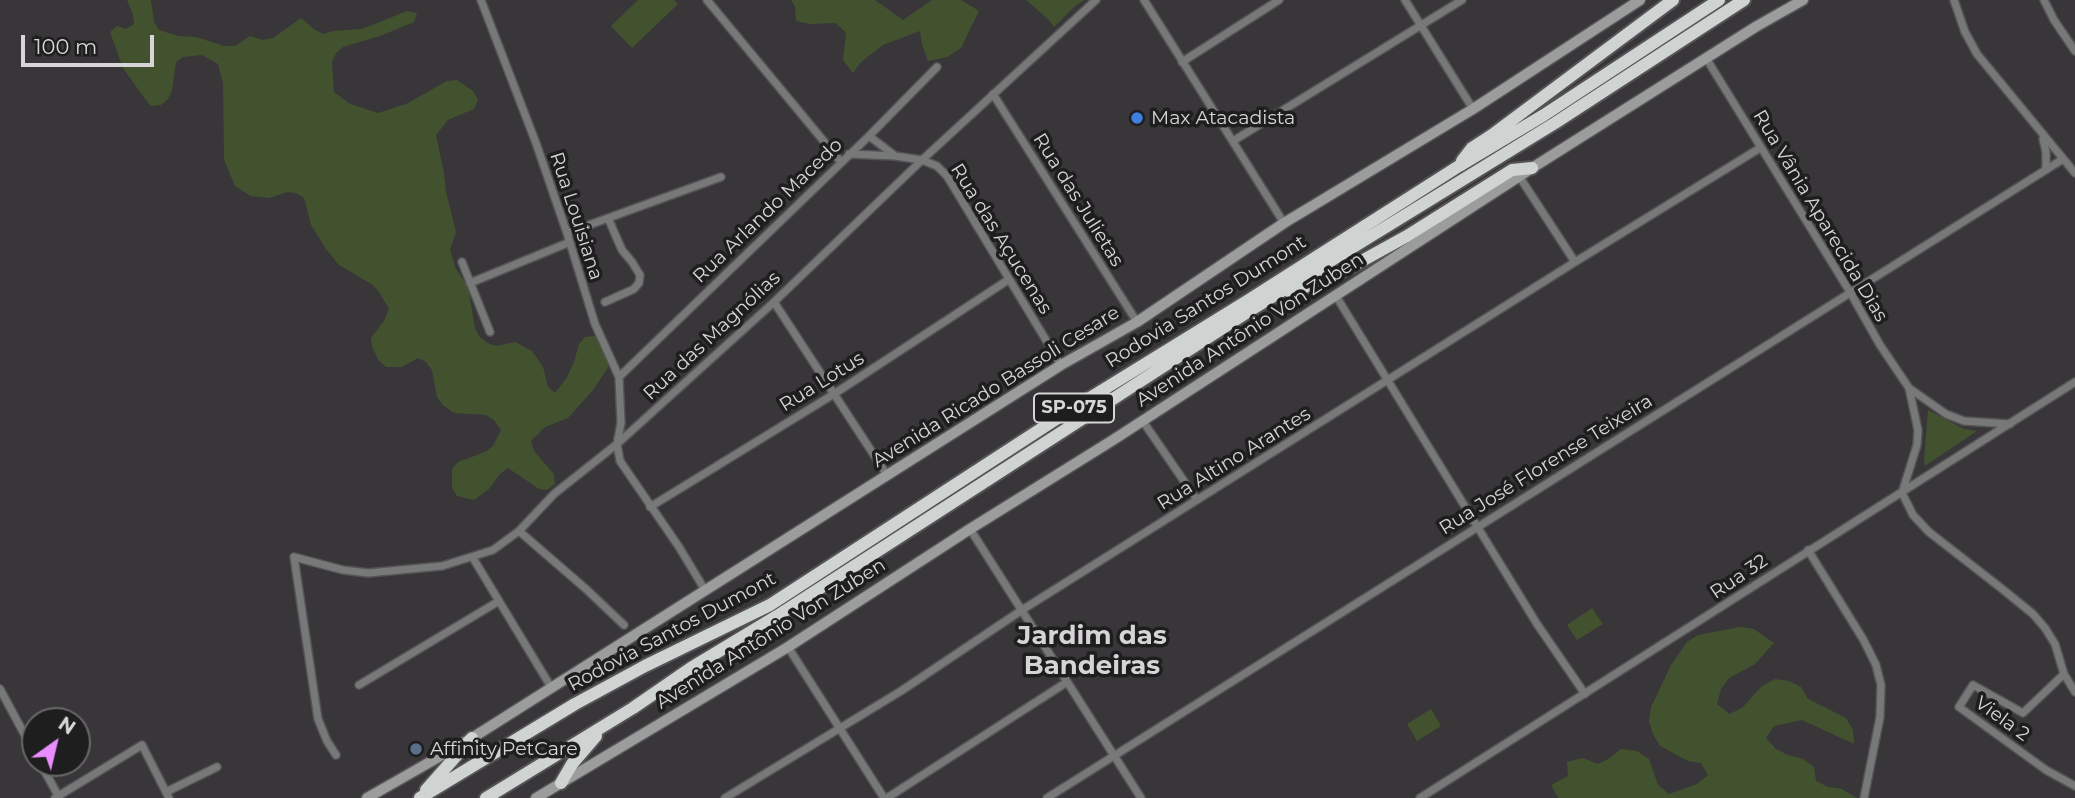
<!DOCTYPE html>
<html>
<head>
<meta charset="utf-8">
<style>
	body { margin:0 }
	#map { position:relative; width:2075px; height:798px; overflow:hidden; background:#383639; font-family:Montserrat,sans-serif }
	canvas { display:block }
	.north { position:absolute; left:21px; top:707px; width:70px; height:70px; box-sizing:border-box; background:#1f1e1f; border:2px solid #696769; border-radius:50%; rotate:34deg; font-size:19px; font-weight:700; line-height:28px; text-align:center; color:#d7d5d7 }
	.north::after { content:''; display:block; margin:auto; width:24px; height:32px; background:#e98dfe; clip-path:polygon(50% 0,100% 100%,50% 72%,0 100%) }
	.scale { position:absolute; left:21px; top:35px; width:133px; height:32px; box-sizing:border-box; border:4px solid #d7d5d7; border-top:0; padding-left:9px; font-size:21px; line-height:24px; white-space:nowrap; color:#d7d5d7; -webkit-text-stroke:5px #1f1e1f; paint-order:stroke }
</style>
</head>
<body>
<div id="map">
<canvas width="2075" height="798"></canvas>
<div class="north">N</div>
<div class="scale">100 m</div>
</div>
<script>
const ctx = document.querySelector('canvas').getContext('2d');
ctx.lineJoin = 'round';
function fillPath(path, color) { ctx.fillStyle = color; ctx.fill(path, 'evenodd'); }
const shape = rows => new Path2D(rows.map(r => 'M' + r).join(''));
function stroke(path, color, width, dash) { ctx.strokeStyle = color; ctx.lineWidth = width; ctx.lineCap = dash ? 'butt' : 'round'; ctx.setLineDash(dash || []); ctx.stroke(path); }
function write(font, color, halo, rows, align = 'center') {
  ctx.font = font + ' Montserrat,sans-serif'; ctx.lineWidth = 7; ctx.setLineDash([]); ctx.textBaseline = 'middle'; ctx.strokeStyle = halo; ctx.fillStyle = color; for (const [text, x, y, turn = 0] of rows) {
    ctx.save(); ctx.translate(x, y); ctx.rotate((+turn || 0) * Math.PI / 180); ctx.textAlign = isNaN(turn) ? turn : align; if (halo) ctx.strokeText(text, 0, 0); ctx.fillText(text, 0, 0); ctx.restore();
  }
}
fillPath(shape([
	[127,0,151,0,154,22,159,30,178,36,196,37,224,46,235,46,250,36,263,40,273,38,301,18,315,30,324,34,333,31,362,29,407,11,417,13,414,22,380,36,343,47,336,53,332,62,334,92,350,104,378,113,406,104,447,81,457,80,473,91,478,100,474,109,448,120,436,135,444,173,446,192,456,232,450,250,456,269,468,287,475,328,479,336,487,343,496,346,515,342,532,351,543,367,548,387,555,393,566,379,574,362,579,344,585,337,595,336,606,346,609,366,593,390,568,418,545,427,531,441,534,451,554,474,555,484,547,490,539,489,508,468,500,474,489,489,474,500,457,496,452,488,452,469,458,462,485,452,493,446,501,430,494,420,486,415,454,413,443,405,437,397,432,370,426,362,418,358,402,367,386,367,379,361,372,347,371,338,384,321,389,309,379,292,373,285,339,265,326,249,311,225,304,198,296,193,287,192,269,198,251,196,235,186,224,160,223,83,218,64,202,55,183,57,176,62,172,91,168,99,161,105,151,106,145,99,123,68,110,32,117,26,126,29,134,24,133,15],
	[638,0,674,0,678,4,632,48,611,26],
	[791,0,875,0,903,20,932,0,961,0,979,11,961,48,947,57,928,61,922,44,920,31,883,45,861,62,853,73,843,60,846,33,836,23,810,24,796,21,795,6],
	[1026,0,1084,0,1074,7,1054,27,1049,20],
	[1928,410,1964,429,1977,431,1925,466,1924,460],
	[1592,608,1603,624,1577,640,1567,625],
	[1740,627,1754,629,1774,643,1755,664,1729,678,1721,689,1717,704,1729,714,1742,708,1762,686,1775,679,1789,681,1801,687,1808,699,1846,718,1853,730,1854,744,1802,720,1774,726,1766,738,1776,749,1788,755,1803,759,1814,767,1816,781,1828,787,1842,789,1857,798,1559,798,1557,796,1551,785,1568,776,1567,762,1583,758,1598,764,1610,758,1621,749,1637,751,1649,759,1658,785,1669,794,1697,784,1708,775,1701,763,1688,761,1660,746,1653,734,1649,721,1651,707,1671,665,1687,642,1698,635],
	[1431,709,1441,726,1417,741,1407,724]
]), '#43522e');
const street = shape([
	[481,0,536,143,567,233,595,324,619,377,621,423,617,444,620,461,679,547,705,590],
	[707,0,841,162],
	[1144,0,1284,223],
	[1405,0,1473,109],
	[1954,0,1965,32,1977,54,2075,173],
	[2044,0,2054,20,2075,51],
	[1706,58,1850,292,1880,345,1909,388],
	[1182,62,1279,0],
	[993,94,1137,322],
	[869,136,894,155],
	[2043,139,2046,152,2046,170],
	[1233,141,1462,0],
	[849,154,895,156,922,160,937,166,947,176,1061,365],
	[1519,176,1575,262],
	[567,233,721,177],
	[462,262,490,332],
	[470,283,570,242],
	[1336,296,1537,624,1585,694],
	[605,302,634,289,639,283,640,275,632,262,622,250,608,218],
	[774,302,887,475],
	[619,377,869,136,937,67],
	[1142,420,1197,500],
	[2010,424,1964,421,1946,414,1909,388,1918,430,1917,445,1902,493,1913,515,1929,532,2001,588,2033,614,2045,628,2055,644,2064,674,2075,692],
	[650,507,834,394,1008,280],
	[970,529,1141,798],
	[519,531,586,589,624,625],
	[1808,550,1863,639,1876,665,1881,685,1880,717,1864,798],
	[473,558,551,687],
	[788,647,884,798],
	[2064,674,2023,713,1973,685,1959,707,2046,770,2075,786],
	[359,685,499,601],
	[0,689,35,754],
	[336,755,327,741,318,719,294,557,343,570,368,573,442,566,493,550,519,531,554,494,617,444,774,302,922,160,1096,0],
	[40,763,59,797],
	[166,792,217,767],
	[55,798,142,745,169,798],
	[725,798,901,691,1022,610,1575,262,1760,148],
	[887,798,1067,682],
	[1047,798,2063,159],
	[1420,798,2075,382]
]);
const secondary = shape([
	[367,798,472,738,1061,365,1137,322,1284,223,1473,109,1640,0],
	[536,798,788,647,970,529,1113,440,1532,168,1757,26,1803,0]
]);
const highway = shape([
	[1462,161,1472,148,1492,135,1673,0],
	[1291,293,1349,268,1407,236,1512,170,1532,168],
	[561,783,572,764,596,736],
	[426,790,472,738],
	[420,798,575,704,645,666,770,605,1067,412,1247,301,1459,166,1544,115,1719,0],
	[486,798,633,708,691,668,777,616,1246,313,1555,123,1744,0]
]);
stroke(street, '#555355', 10);
stroke(secondary, '#555355', 13);
stroke(highway, '#555355', 16);
stroke(street, '#777978', 7);
stroke(secondary, '#9b9d9c', 10);
stroke(highway, '#cfd3d1', 12);
for (const [x, y, r, color] of [
	[1137,118,7,"#3f7fe0"],
	[416,749,7,"#5c6f8a"]
]) { const dot = new Path2D(); dot.arc(x, y, r, 0, 2 * Math.PI); ctx.fillStyle = color; ctx.fill(dot); stroke(dot, '#1f1e1f', 2.5); }
for (const [x, y, w] of [
	[1074,408,80]
]) { const box = new Path2D(); box.roundRect(x - w / 2, y - 14.5, w, 29, 5); ctx.fillStyle = '#1f1e1f'; ctx.fill(box); stroke(box, '#d7d5d7', 2); }
write('bold 18px', '#d7d5d7', null, [
	["SP-075",1074,408]
]);
write('19px', '#d7d5d7', '#1f1e1f', [
	["Max Atacadista",1151,118],
	["Affinity PetCare",430,749]
], 'left');
write('19px', '#d7d5d7', '#1f1e1f', [
	["Rua das Julietas",1078,200,58],
	["Rua Arlando Macedo",768,211,-44],
	["Rua Louisiana",576,216,72],
	["Rua Vânia Aparecida Dias",1820,216,59],
	["Rua das Açucenas",1001,239,58],
	["Rodovia Santos Dumont",1206,302,-32],
	["Avenida Antônio Von Zuben",1250,330,-33],
	["Rua das Magnólias",712,336,-43],
	["Rua Lotus",822,382,-32],
	["Avenida Ricado Bassoli Cesare",996,387,-32],
	["Rua Altino Arantes",1234,459,-32],
	["Rua José Florense Teixeira",1546,465,-32],
	["Rua 32",1739,577,-34],
	["Rodovia Santos Dumont",672,632,-28],
	["Avenida Antônio Von Zuben",771,634,-32],
	["Viela 2",2002,719,36]
]);
write('bold 26px', '#d6d4d7', '#1f1e1f', [
	["Jardim das",1092,636],
	["Bandeiras",1092,666]
]);
</script>
</body>
</html>
